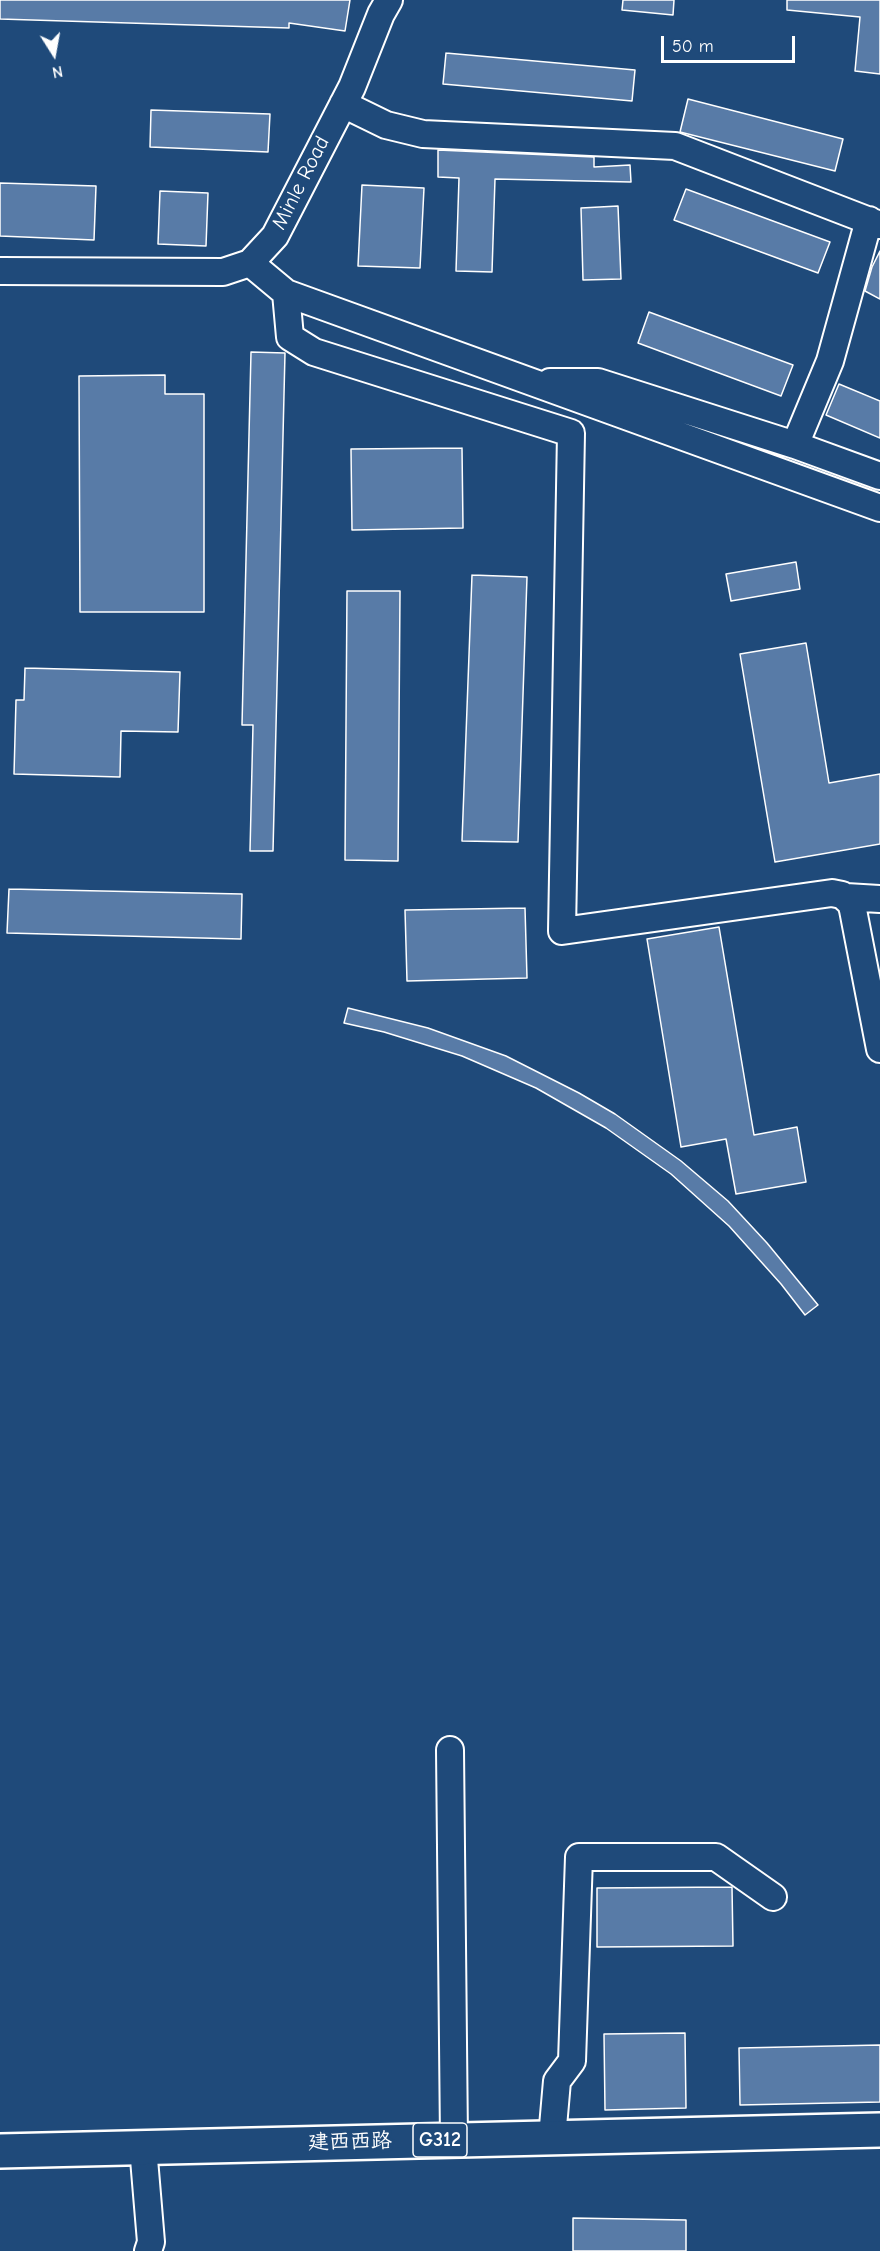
<!DOCTYPE html>
<html>
<head>
<meta charset="utf-8">
<style>
	body { margin:0 }
	#map { position:relative; width:880px; height:2251px; overflow:hidden; background:#1f4a7a; font-family:"Comic Neue",sans-serif }
	canvas { display:block }
	.north { position:absolute; left:24px; top:24px; width:60px; height:60px; -webkit-text-stroke:4px #1f4a7a; paint-order:stroke; rotate:169deg; font-size:16px; font-weight:700; line-height:24px; text-align:center; color:#fff }
	.north::after { content:''; display:block; margin:auto; width:21px; height:27px; background:#fff; clip-path:polygon(50% 0,100% 100%,50% 72%,0 100%) }
	.scale { position:absolute; left:661px; top:36px; width:134px; height:27px; box-sizing:border-box; border:3px solid #fff; border-top:0; padding-left:8px; font-size:18px; line-height:21px; white-space:nowrap; color:#fff; -webkit-text-stroke:4px #1f4a7a; paint-order:stroke }
</style>
</head>
<body>
<div id="map">
<canvas width="880" height="2251"></canvas>
<div class="north">N</div>
<div class="scale">50 m</div>
</div>
<script>
const ctx = document.querySelector('canvas').getContext('2d');
ctx.lineJoin = 'round';
function fillPath(path, color) { ctx.fillStyle = color; ctx.fill(path, 'evenodd'); }
const shape = rows => new Path2D(rows.map(r => 'M' + r).join(''));
function stroke(path, color, width, dash) { ctx.strokeStyle = color; ctx.lineWidth = width; ctx.lineCap = dash ? 'butt' : 'round'; ctx.setLineDash(dash || []); ctx.stroke(path); }
function write(font, color, halo, rows, align = 'center') {
  ctx.font = font + ' "Comic Neue","LXGW WenKai TC",sans-serif'; ctx.lineWidth = 6; ctx.setLineDash([]); ctx.textBaseline = 'middle'; ctx.strokeStyle = halo; ctx.fillStyle = color; for (const [text, x, y, turn = 0] of rows) {
    ctx.save(); ctx.translate(x, y); ctx.rotate((+turn || 0) * Math.PI / 180); ctx.textAlign = isNaN(turn) ? turn : align; if (halo) ctx.strokeText(text, 0, 0); ctx.fillText(text, 0, 0); ctx.restore();
  }
}
const building = shape([
	[0,0,350,0,345,31,289,23,289,28,0,19,0,0],
	[623,0,674,0,673,15,622,10,623,0],
	[787,0,880,0,880,74,855,71,860,17,787,10,787,0],
	[446,53,635,70,632,101,443,84,446,53],
	[688,99,843,139,835,171,680,132,688,99],
	[151,110,270,114,268,152,150,147,151,110],
	[438,150,594,157,594,167,630,165,631,182,495,179,492,272,456,271,459,178,438,177,438,150],
	[0,183,96,186,94,240,0,236,0,183],
	[362,185,424,188,420,268,358,266,362,185],
	[686,189,830,242,818,273,674,220,686,189],
	[160,191,208,193,206,246,158,244,160,191],
	[618,206,621,279,583,280,581,208,618,206],
	[880,251,880,299,865,291,872,267,880,251],
	[649,312,793,365,781,396,638,343,649,312],
	[251,352,285,353,273,851,250,851,253,725,242,725,251,352],
	[165,375,165,394,204,394,204,612,80,612,79,376,165,375],
	[839,384,880,401,880,438,826,415,839,384],
	[462,448,463,528,352,530,351,449,462,448],
	[796,562,800,589,731,601,726,574,796,562],
	[472,575,527,577,518,842,462,841,472,575],
	[347,591,400,591,398,861,345,860,347,591],
	[806,643,829,783,880,774,880,844,775,862,740,654,806,643],
	[25,668,180,672,178,732,121,731,120,777,14,774,16,700,24,700,25,668],
	[9,889,242,894,241,939,7,933,9,889],
	[525,908,527,978,407,981,405,910,525,908],
	[719,927,754,1135,797,1127,806,1182,736,1194,726,1139,681,1147,647,939,719,927],
	[348,1008,428,1028,506,1056,579,1093,615,1114,681,1161,728,1201,767,1243,818,1305,805,1315,781,1284,729,1226,671,1174,606,1128,536,1088,462,1056,384,1032,344,1023,348,1008],
	[732,1887,733,1946,597,1947,597,1888,732,1887],
	[685,2033,686,2108,605,2110,604,2034,685,2033],
	[880,2045,880,2102,740,2105,739,2048,880,2045],
	[573,2218,686,2220,686,2251,573,2251,573,2218]
]);
fillPath(building, '#587ba7');
stroke(building, '#fff', 1.5);
const minor = shape([
	[343,104,386,125,423,134,675,146,880,225],
	[250,263,286,293,880,508],
	[0,271,223,272,250,263,275,236,352,87,381,14,389,0],
	[286,293,290,337,314,352,571,433,562,931,832,893,842,895,851,903,853,910,880,1049],
	[550,382,598,382,795,445,880,476],
	[795,445,830,361,869,220],
	[846,897,880,899],
	[450,1750,454,2140],
	[552,2138,557,2081,572,2061,579,1857,716,1857,773,1897],
	[143,2147,151,2242,148,2251]
]);
const highway = shape([
	[0,2151,880,2130]
]);
stroke(minor, '#fff', 30);
stroke(highway, '#fff', 38);
stroke(minor, '#1f4a7a', 26);
stroke(highway, '#1f4a7a', 33);
for (const [x, y, w] of [
	[440,2140,54]
]) { const box = new Path2D(); box.roundRect(x - w / 2, y - 17, w, 34, 4.5); ctx.fillStyle = '#1f4a7a'; ctx.fill(box); stroke(box, '#fff', 1.5); }
write('bold 20px', '#fff', null, [
	["G312",440,2140]
]);
write('21px', '#fff', '#1f4a7a', [
	["Minle Road",301,183,-63],
	["建西西路",350,2142,-1]
]);
</script>
</body>
</html>
